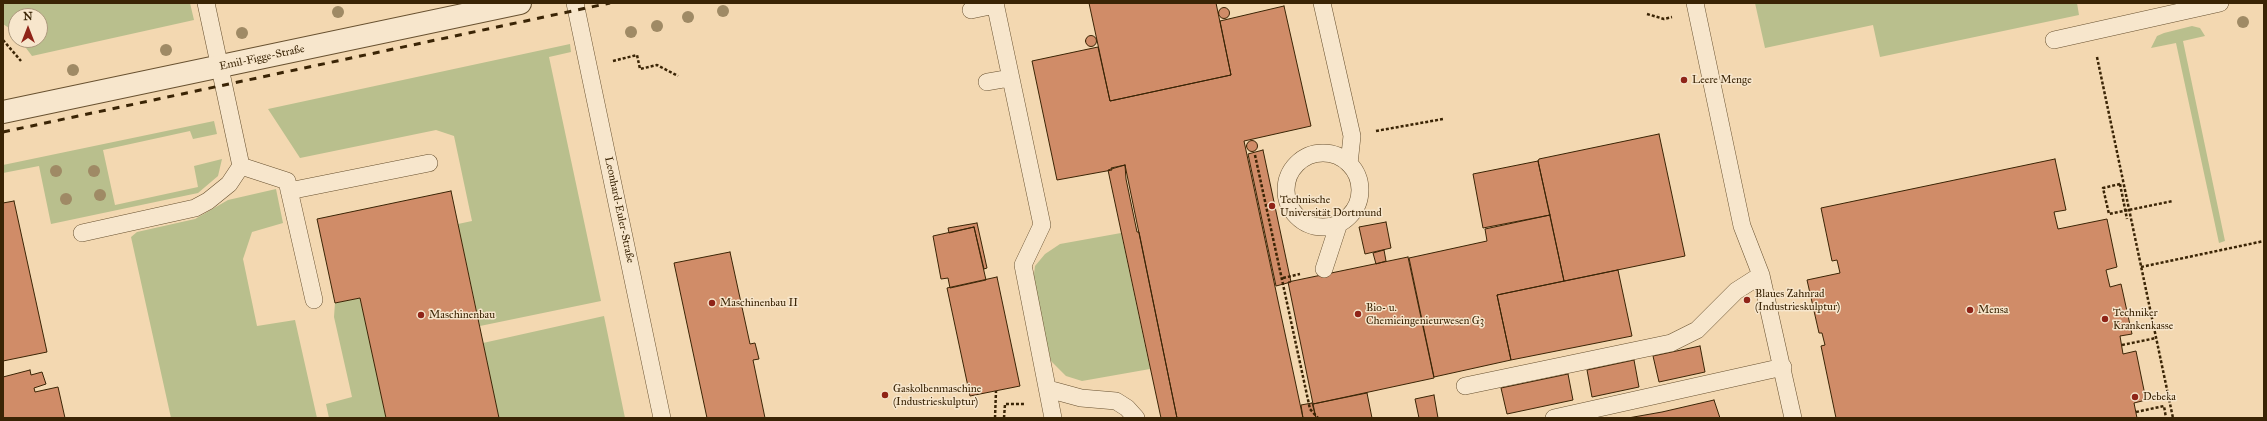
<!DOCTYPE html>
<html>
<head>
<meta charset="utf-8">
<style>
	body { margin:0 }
	#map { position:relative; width:2267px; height:421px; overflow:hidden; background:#f3d8b1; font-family:"IM FELL Great Primer",serif }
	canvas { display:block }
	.frame { position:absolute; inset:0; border:4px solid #3a2405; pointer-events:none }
	.north { position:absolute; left:8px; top:8px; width:40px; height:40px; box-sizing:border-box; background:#f7e6cc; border:1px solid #ab987c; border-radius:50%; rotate:0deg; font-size:11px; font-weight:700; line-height:16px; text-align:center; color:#3a2405 }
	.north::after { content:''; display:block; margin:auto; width:14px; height:18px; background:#8f2418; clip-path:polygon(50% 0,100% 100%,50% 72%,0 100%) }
</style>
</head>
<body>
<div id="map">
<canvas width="2267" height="421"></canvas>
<div class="frame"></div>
<div class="north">N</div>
</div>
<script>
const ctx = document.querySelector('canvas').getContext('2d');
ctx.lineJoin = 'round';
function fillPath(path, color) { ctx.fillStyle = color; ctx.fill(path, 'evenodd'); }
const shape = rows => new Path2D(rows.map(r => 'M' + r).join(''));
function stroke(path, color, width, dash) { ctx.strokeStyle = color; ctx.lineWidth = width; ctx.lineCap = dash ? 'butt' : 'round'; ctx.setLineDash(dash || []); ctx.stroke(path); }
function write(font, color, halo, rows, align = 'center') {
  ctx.font = font + ' "IM FELL Great Primer",serif'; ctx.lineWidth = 3; ctx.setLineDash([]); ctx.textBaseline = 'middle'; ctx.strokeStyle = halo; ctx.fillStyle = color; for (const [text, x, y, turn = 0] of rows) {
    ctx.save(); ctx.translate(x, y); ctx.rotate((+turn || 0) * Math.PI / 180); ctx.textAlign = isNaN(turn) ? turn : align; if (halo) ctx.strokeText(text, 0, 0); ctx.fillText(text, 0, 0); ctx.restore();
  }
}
fillPath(shape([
	[3,3,190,3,194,20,32,56,20,40,40,40,40,16,16,16,16,36,12,36,9,28,3,24],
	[1755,3,2077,3,2079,15,1880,57,1873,25,1765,48],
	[2192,26,2200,28,2205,36,2183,41,2225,241,2219,243,2176,43,2151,48,2157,36,2164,33],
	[570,44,571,52,549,57,601,301,480,326,458,224,472,221,454,136,436,130,300,158,268,109],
	[214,121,217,134,193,139,190,131,103,150,115,205,198,187,194,166,222,159,218,176,198,193,51,224,39,166,3,173,3,165],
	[276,189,283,223,252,232,243,259,257,326,295,320,317,418,171,418,131,237,137,232,195,219,228,200],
	[1121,233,1150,369,1082,381,1066,376,1051,361,1033,282,1035,266,1045,254,1060,244],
	[360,298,386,418,329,418,326,404,352,397,334,317,335,303],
	[604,316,625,418,499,418,483,343]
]), '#b9bf8d');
const building = shape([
	[1089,3,1216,3,1231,75,1110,101,1089,3],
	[1284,6,1311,126,1244,141,1303,418,1177,418,1125,165,1111,168,1112,170,1057,180,1032,61,1098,47,1110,101,1231,75,1220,21,1284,6],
	'1218.5 13a5.5 5.5 0 1 1 11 0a5.5 5.5 0 1 1-11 0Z',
	'1085.5 41a5.5 5.5 0 1 1 11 0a5.5 5.5 0 1 1-11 0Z',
	[1659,134,1685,256,1564,281,1538,161,1539,159,1659,134],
	'1246.5 146a5.5 5.5 0 1 1 11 0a5.5 5.5 0 1 1-11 0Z',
	[1263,150,1291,282,1276,286,1248,154,1263,150],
	[2055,159,2066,210,2054,212,2058,229,2107,219,2117,267,2106,270,2110,287,2121,284,2132,334,2120,336,2123,354,2136,351,2146,400,2134,403,2137,418,1836,418,1821,346,1825,345,1822,333,1819,333,1807,280,1840,273,1837,260,1832,261,1821,208,2055,159],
	[1538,161,1550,215,1483,228,1473,174,1538,161],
	[1125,165,1126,179,1137,232,1139,232,1177,418,1161,418,1108,170,1125,165],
	[451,191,499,418,386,418,360,298,335,303,317,219,451,191],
	[14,201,47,352,3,361,3,203,14,201],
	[1550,215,1564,281,1497,295,1511,360,1434,377,1409,258,1487,241,1485,229,1550,215],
	[1386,222,1391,248,1365,254,1359,227,1386,222],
	[977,223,987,268,984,269,974,227,949,233,948,228,977,223],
	[974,227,986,280,950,288,948,278,941,279,933,236,974,227],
	[1384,250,1386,261,1376,264,1373,253,1384,250],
	[730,252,750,344,755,343,759,359,753,360,765,418,707,418,674,263,730,252],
	[1408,257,1434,378,1313,404,1288,282,1408,257],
	[1618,270,1632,336,1511,360,1497,295,1618,270],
	[997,277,1020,386,970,396,947,288,997,277],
	[1700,346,1705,372,1659,382,1653,356,1700,346],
	[1634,360,1639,387,1592,397,1587,370,1634,360],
	[30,370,31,375,42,372,46,384,34,388,35,392,58,387,65,418,3,418,3,377,30,370],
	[1568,374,1573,400,1507,414,1501,388,1568,374],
	[1367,393,1372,418,1316,418,1313,404,1367,393],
	[1434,395,1438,418,1419,418,1415,399,1434,395],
	[1714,400,1720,418,1628,418,1662,412,1714,400],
	[1312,403,1316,418,1303,418,1301,405,1312,403]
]);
fillPath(building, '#d08c68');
stroke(building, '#3a2405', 1);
const service = shape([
	[206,3,241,166,287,181,314,300],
	[575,3,662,418],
	[995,3,1042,225,1023,265,1053,418],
	[1322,3,1352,136,1349,164],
	[1695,3,1742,226,1761,275,1793,418],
	[971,10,995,5],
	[2054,40,2220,3],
	[987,82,1010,78],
	'1286 190a37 37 0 1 1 74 0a37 37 0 1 1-74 0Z',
	[289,191,429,163],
	[82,233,195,208,208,201,229,184,241,166],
	[1324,269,1339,223],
	[1465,386,1671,343,1697,330,1736,291,1761,275],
	[1048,389,1081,398,1116,401,1127,408,1136,418],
	[1554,418,1783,367]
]);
const tertiary = shape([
	[3,112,520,3]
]);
stroke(service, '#685130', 18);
stroke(tertiary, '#685130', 24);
stroke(shape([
	[1647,14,1664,19,1672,17],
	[3,40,21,61],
	[2097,57,2173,418],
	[613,61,637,55,640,69,657,65,678,76],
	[1376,131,1443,119],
	[1255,155,1310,409,1318,418],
	[2120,184,2103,188,2109,214,2173,201],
	[2141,267,2264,241],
	[1283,278,1300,274],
	[2122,345,2156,338],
	[2136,412,2164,406,2166,418],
	[995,418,996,391],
	[1004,418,1005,404,1024,404]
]), '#3a2405', 2.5, [3, 2]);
stroke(service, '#f7e6cc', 17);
stroke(tertiary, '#f7e6cc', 22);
stroke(shape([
	[3,132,610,3]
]), '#3a2405', 3, [7, 7]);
stroke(shape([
	[2120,184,2127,219]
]), '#3a2405', 2.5, [3, 2]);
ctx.fillStyle = '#9f8a65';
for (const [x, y] of [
	[723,11],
	[338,12],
	[688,17],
	[2243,22],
	[657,26],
	[631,32],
	[242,33],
	[166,50],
	[73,70],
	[56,171],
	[94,171],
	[100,195],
	[66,199]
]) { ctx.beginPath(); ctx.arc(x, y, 6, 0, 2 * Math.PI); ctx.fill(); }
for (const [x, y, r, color] of [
	[1684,80,4,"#8f2418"],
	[1272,206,4,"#8f2418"],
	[1747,300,4,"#8f2418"],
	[712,303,4,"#8f2418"],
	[1970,310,4,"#8f2418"],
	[1358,314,4,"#8f2418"],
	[421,315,4,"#8f2418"],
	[2105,319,4,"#8f2418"],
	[885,395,4,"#8f2418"],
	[2135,397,4,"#8f2418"]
]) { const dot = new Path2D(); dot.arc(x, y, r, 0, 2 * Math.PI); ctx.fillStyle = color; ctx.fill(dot); stroke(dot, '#f7e6cc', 1.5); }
write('11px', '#3a2405', '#f7e6cc', [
	["Emil-Figge-Straße",262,58,-12],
	["Leonhard-Euler-Straße",619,210,78]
]);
write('11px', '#3a2405', '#f7e6cc', [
	["Leere Menge",1692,80],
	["Technische",1280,200],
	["Universität Dortmund",1280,213],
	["Blaues Zahnrad",1755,294],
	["(Industrieskulptur)",1755,307],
	["Maschinenbau II",720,303],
	["Bio- u.",1366,308],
	["Chemieingenieurwesen G3",1366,321],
	["Mensa",1978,310],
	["Techniker",2113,313],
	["Krankenkasse",2113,326],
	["Maschinenbau",429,315],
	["Gaskolbenmaschine",893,389],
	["(Industrieskulptur)",893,402],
	["Debeka",2143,397]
], 'left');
</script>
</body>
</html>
